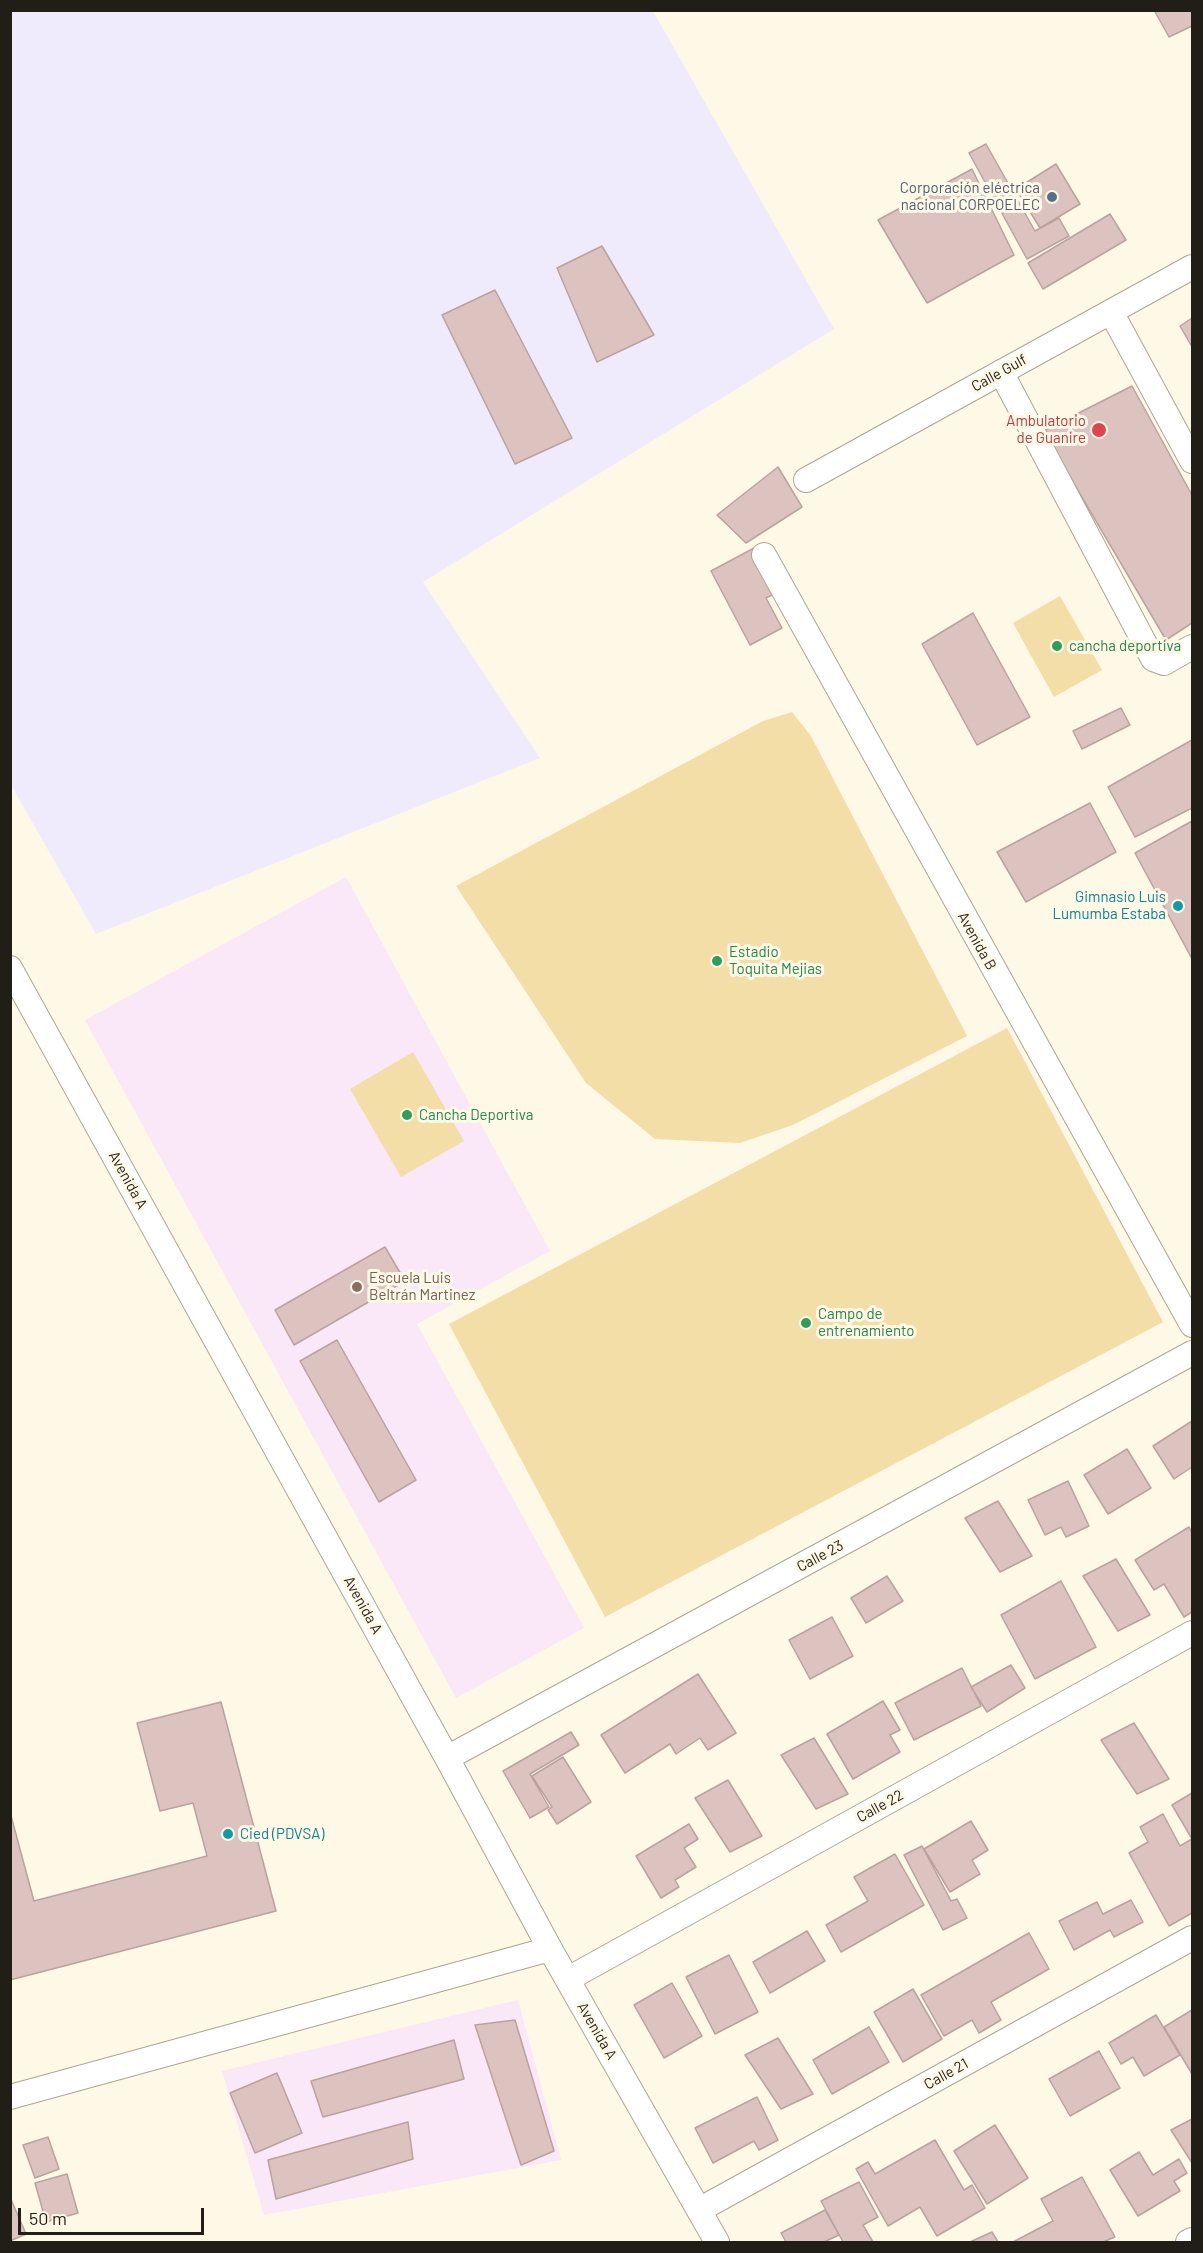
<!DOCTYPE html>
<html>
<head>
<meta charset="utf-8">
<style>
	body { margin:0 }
	#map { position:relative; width:1203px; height:2253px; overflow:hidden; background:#fef8e7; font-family:Barlow,sans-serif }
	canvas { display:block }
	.frame { position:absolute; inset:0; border:12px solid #211e17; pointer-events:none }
	.scale { position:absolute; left:18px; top:2208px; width:186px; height:27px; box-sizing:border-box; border:3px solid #211e17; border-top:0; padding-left:8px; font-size:18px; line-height:21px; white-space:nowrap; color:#211e17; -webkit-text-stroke:4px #fef8e7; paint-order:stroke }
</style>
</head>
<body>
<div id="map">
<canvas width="1203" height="2253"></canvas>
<div class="frame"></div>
<div class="scale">50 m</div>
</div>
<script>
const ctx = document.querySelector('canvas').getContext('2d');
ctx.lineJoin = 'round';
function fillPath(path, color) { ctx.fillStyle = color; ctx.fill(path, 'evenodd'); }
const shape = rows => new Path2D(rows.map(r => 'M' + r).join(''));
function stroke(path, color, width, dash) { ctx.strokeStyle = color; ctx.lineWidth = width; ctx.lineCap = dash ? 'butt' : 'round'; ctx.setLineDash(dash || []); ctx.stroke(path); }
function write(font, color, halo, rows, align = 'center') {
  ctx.font = font + ' Barlow,sans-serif'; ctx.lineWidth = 6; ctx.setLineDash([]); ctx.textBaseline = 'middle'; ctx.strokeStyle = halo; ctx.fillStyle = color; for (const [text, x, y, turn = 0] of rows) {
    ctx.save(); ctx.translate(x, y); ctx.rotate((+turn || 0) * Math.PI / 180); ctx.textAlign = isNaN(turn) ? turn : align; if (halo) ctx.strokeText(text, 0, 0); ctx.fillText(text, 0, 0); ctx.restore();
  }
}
fillPath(shape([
	[10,11,653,11,834,329,423,582,540,758,96,934,11,785]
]), '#f0ebfc');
fillPath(shape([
	[346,877,550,1251,417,1324,584,1628,456,1698,85,1020],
	[518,2000,561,2160,264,2215,222,2071]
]), '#fae7f8');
fillPath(shape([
	[1060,596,1102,670,1054,697,1013,623],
	[792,712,811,736,967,1036,793,1125,740,1143,655,1139,586,1083,456,886,763,721],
	[1007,1028,1163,1322,605,1617,449,1324],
	[413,1052,464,1141,401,1177,350,1089]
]), '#f3dea8');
const building = shape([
	[1154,10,1192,10,1192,26,1169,37,1154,10],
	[986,144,1035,231,1059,218,1069,236,1027,259,969,153,986,144],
	[1056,164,1080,204,1040,228,1016,189,1056,164],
	[972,169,1014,255,927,303,878,220,972,169],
	[1110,214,1126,240,1043,289,1028,263,1110,214],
	[602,246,654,335,597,362,557,268,602,246],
	[495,290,572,438,515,464,442,315,495,290],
	[1192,318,1192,347,1180,326,1192,318],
	[1132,386,1192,495,1192,623,1166,640,1043,431,1132,386],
	[778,467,802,507,746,543,717,515,778,467],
	[756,547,780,591,766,598,782,628,750,645,711,571,756,547],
	[973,613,1030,717,977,745,922,644,973,613],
	[1121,708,1130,725,1082,749,1073,731,1121,708],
	[1192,740,1192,808,1135,837,1108,787,1192,740],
	[1090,803,1116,852,1026,902,997,852,1090,803],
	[1192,821,1192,959,1135,853,1192,821],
	[385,1247,405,1281,294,1345,275,1310,385,1247],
	[337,1340,416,1480,379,1502,300,1361,337,1340],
	[1192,1421,1192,1467,1174,1479,1153,1446,1192,1421],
	[1127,1449,1151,1488,1108,1514,1084,1475,1127,1449],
	[1068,1481,1089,1526,1066,1537,1061,1527,1045,1535,1028,1500,1068,1481],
	[998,1501,1032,1556,1000,1572,965,1518,998,1501],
	[1189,1527,1192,1533,1192,1612,1184,1617,1164,1584,1154,1590,1135,1560,1189,1527],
	[1116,1559,1150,1615,1118,1631,1083,1576,1116,1559],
	[887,1576,903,1601,866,1623,851,1598,887,1576],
	[1061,1581,1096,1647,1035,1679,1001,1615,1061,1581],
	[832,1617,853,1656,810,1679,789,1640,832,1617],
	[1011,1665,1025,1688,987,1712,971,1687,1011,1665],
	[962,1668,981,1706,914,1740,895,1703,962,1668],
	[698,1674,736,1733,708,1750,700,1738,676,1754,670,1744,625,1773,601,1735,698,1674],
	[883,1701,900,1730,890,1735,900,1752,853,1779,827,1734,883,1701],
	[221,1702,276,1911,10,1980,10,1812,34,1901,207,1856,193,1803,160,1811,137,1723,221,1702],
	[1134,1723,1169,1779,1137,1794,1101,1740,1134,1723],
	[571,1732,579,1745,530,1774,549,1807,530,1818,503,1771,571,1732],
	[814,1738,848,1794,816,1809,781,1755,814,1738],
	[563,1757,591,1802,557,1824,548,1810,552,1807,532,1776,563,1757],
	[728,1780,762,1836,730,1852,695,1798,728,1780],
	[1192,1793,1192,1913,1169,1926,1129,1853,1148,1842,1140,1827,1163,1814,1180,1846,1192,1839,1172,1805,1192,1793],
	[971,1821,988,1850,972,1860,980,1874,950,1892,924,1849,971,1821],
	[689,1824,698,1839,684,1848,696,1867,675,1880,679,1887,661,1898,636,1856,689,1824],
	[922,1846,951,1901,957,1899,967,1918,943,1930,904,1855,922,1846],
	[895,1854,924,1905,841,1952,826,1925,868,1901,854,1877,895,1854],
	[1131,1900,1143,1922,1114,1937,1110,1930,1074,1950,1059,1921,1097,1902,1103,1914,1131,1900],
	[807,1931,825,1961,770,1993,753,1962,807,1931],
	[1029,1933,1049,1969,991,2002,1001,2020,979,2033,972,2020,944,2036,921,1995,1029,1933],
	[729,1955,758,2012,715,2034,686,1977,729,1955],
	[672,1983,702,2036,664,2058,634,2005,672,1983],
	[913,1989,942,2039,903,2062,874,2012,913,1989],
	[1192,2010,1192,2074,1164,2027,1192,2010],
	[1156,2015,1180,2055,1144,2076,1133,2057,1121,2064,1109,2043,1156,2015],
	[515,2020,554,2151,521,2165,475,2025,515,2020],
	[869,2027,889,2062,832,2094,813,2060,869,2027],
	[778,2038,813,2094,781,2109,745,2055,778,2038],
	[454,2040,464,2079,323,2117,311,2081,454,2040],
	[1099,2051,1120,2088,1070,2116,1049,2079,1099,2051],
	[277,2073,302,2133,255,2153,230,2093,277,2073],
	[757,2097,778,2140,759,2150,754,2141,713,2163,695,2128,757,2097],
	[1192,2119,1192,2163,1171,2130,1192,2119],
	[408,2122,413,2159,276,2199,268,2160,408,2122],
	[995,2125,1028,2178,987,2204,954,2151,995,2125],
	[48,2137,59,2169,35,2178,23,2145,48,2137],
	[935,2140,964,2190,972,2185,985,2208,937,2236,920,2207,888,2226,856,2169,868,2162,875,2174,935,2140],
	[1139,2152,1153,2175,1179,2159,1187,2173,1174,2181,1180,2191,1138,2216,1110,2170,1139,2152],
	[67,2174,78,2213,46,2222,35,2183,67,2174],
	[1082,2177,1115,2237,1103,2242,1013,2242,1053,2221,1041,2199,1082,2177],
	[859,2182,878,2217,863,2225,873,2242,843,2242,821,2201,859,2182],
	[10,2197,26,2234,10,2241,10,2197],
	[825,2210,839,2235,824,2242,786,2242,781,2233,825,2210],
	[992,2232,998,2242,970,2242,992,2232]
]);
fillPath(building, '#dcc3c0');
stroke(building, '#baa29f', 1.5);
const street = shape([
	[1111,312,1192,461],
	[1001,372,1153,659,1164,663,1192,647],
	[806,480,1192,267],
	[764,555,1192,1325],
	[10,968,447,1758,550,1949,717,2242],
	[447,1758,1192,1353],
	[568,1979,1192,1633],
	[10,2097,550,1949],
	[699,2210,1192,1938],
	[1188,2242,1192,2240]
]);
stroke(street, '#aea692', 26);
stroke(street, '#fff', 24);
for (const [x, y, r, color] of [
	[1052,197,6,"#5c6f8a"],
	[1099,430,8,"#e0444e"],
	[1057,646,6,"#2e9e5b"],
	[1178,906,6,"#0f9aa8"],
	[717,961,6,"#2e9e5b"],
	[407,1115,6,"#2e9e5b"],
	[357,1287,6,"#8d6e63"],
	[806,1323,6,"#2e9e5b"],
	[228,1834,6,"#0f9aa8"]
]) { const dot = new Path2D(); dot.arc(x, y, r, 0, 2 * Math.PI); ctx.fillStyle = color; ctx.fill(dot); stroke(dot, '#fef8e7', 2); }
write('15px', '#4e5e75', '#fef8e7', [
	["Corporación eléctrica",1040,188],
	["nacional CORPOELEC",1040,205]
], 'right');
write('15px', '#211e17', '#fef8e7', [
	["Calle Gulf",999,373,-29],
	["Avenida B",977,941,61],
	["Avenida A",128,1180,61],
	["Calle 23",820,1556,-28],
	["Avenida A",363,1605,61],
	["Calle 22",880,1806,-29],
	["Avenida A",597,2031,60],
	["Calle 21",946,2074,-29]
]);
write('15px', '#be3a42', '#fef8e7', [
	["Ambulatorio",1086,421],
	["de Guanire",1086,438]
], 'right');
write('15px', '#27864d', '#fef8e7', [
	["cancha deportiva",1069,646],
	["Estadio",729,952],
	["Toquita Mejias",729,969],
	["Cancha Deportiva",419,1115],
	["Campo de",818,1314],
	["entrenamiento",818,1331]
], 'left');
write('15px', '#0d838f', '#fef8e7', [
	["Gimnasio Luis",1166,897],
	["Lumumba Estaba",1166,914],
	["Cied (PDVSA)",240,1834,"left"]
], 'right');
write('15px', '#785e54', '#fef8e7', [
	["Escuela Luis",369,1278],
	["Beltrán Martinez",369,1295]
], 'left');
</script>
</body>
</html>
